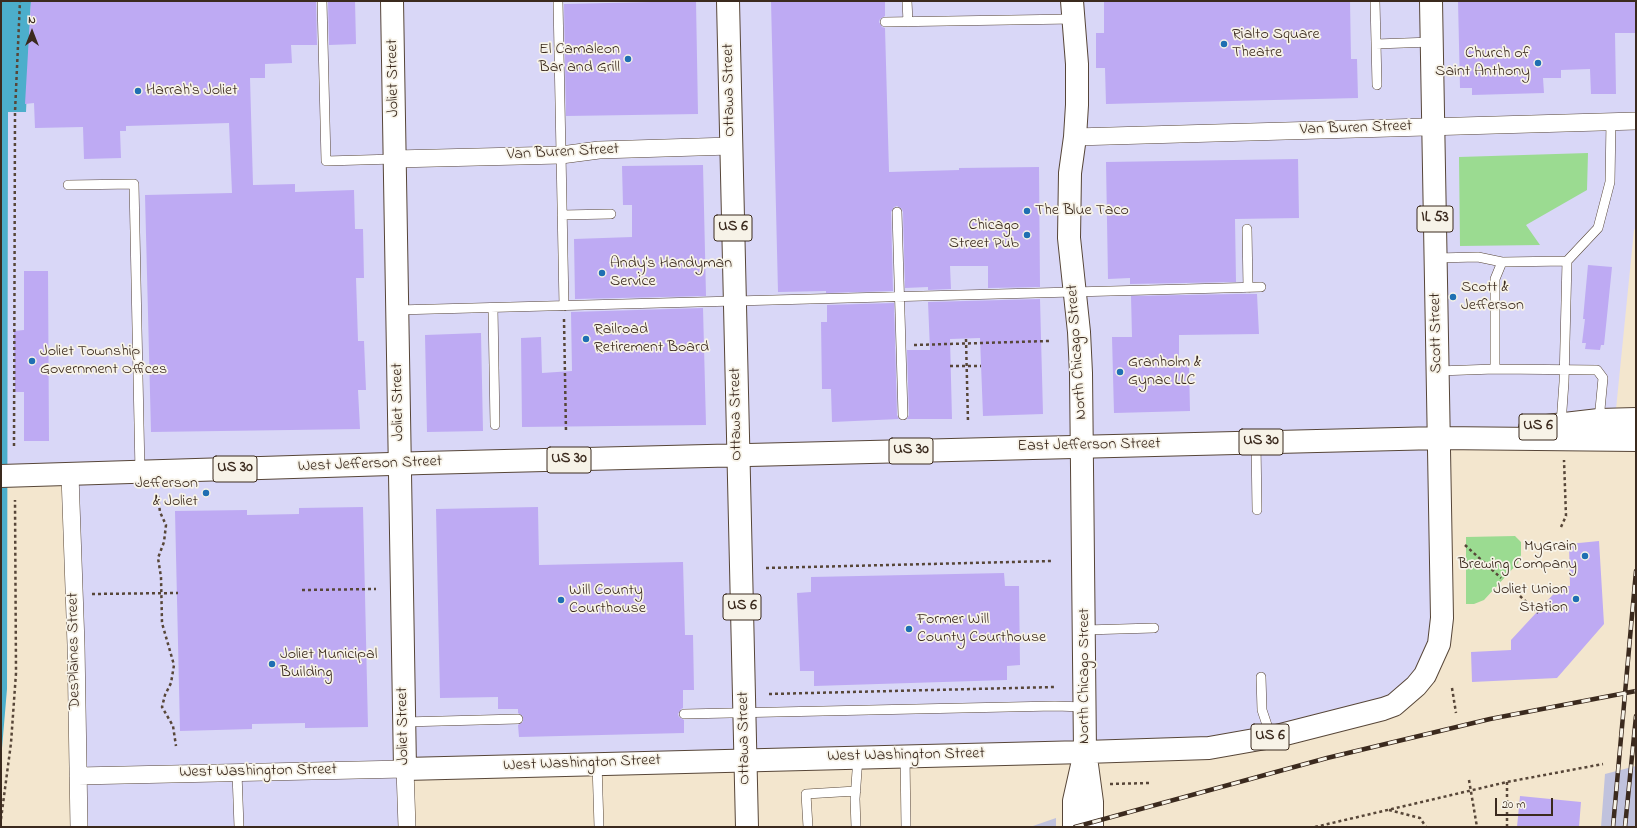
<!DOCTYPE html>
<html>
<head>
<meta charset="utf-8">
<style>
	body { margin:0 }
	#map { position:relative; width:1637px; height:828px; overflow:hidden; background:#f3e6ce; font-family:"Indie Flower",sans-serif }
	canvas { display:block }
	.frame { position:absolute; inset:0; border:2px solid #3b2a1e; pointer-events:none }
	.north { position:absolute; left:12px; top:12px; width:40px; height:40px; -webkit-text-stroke:3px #f7f3e8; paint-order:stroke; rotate:0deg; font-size:11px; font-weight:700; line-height:16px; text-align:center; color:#3b2a1e }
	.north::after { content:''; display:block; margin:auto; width:14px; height:18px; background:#3b2a1e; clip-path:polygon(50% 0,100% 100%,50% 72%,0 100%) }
	.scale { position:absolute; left:1495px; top:798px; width:58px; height:18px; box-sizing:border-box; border:2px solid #3b2a1e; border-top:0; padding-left:5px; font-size:12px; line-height:14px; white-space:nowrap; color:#3b2a1e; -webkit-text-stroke:3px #f7f3e8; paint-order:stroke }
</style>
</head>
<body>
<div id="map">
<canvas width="1637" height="828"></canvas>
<div class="frame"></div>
<div class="north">N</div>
<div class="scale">20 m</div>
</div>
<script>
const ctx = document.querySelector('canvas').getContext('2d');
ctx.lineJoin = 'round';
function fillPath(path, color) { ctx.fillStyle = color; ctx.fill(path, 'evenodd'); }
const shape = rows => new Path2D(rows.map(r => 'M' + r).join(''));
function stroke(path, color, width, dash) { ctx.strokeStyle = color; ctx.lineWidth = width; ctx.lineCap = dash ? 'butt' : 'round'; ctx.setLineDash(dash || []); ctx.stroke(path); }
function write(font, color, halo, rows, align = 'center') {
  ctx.font = font + ' "Indie Flower",sans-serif'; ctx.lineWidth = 3.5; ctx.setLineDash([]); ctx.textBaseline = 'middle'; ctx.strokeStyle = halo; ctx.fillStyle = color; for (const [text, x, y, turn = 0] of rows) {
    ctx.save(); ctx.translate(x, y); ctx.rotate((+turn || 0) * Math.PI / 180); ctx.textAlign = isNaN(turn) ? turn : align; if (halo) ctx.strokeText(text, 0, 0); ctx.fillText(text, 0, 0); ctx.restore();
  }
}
fillPath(shape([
	[31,1,388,1,396,460,7,472,8,112,26,111],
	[393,1,1636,1,1636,228,1634,230,1614,429,403,460],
	[1438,439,1438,643,1395,702,1210,744,399,763,401,827,81,827,71,477]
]), '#d9d7f7');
fillPath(shape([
	[1636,766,1636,827,1601,827,1605,774],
	[1056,818,1056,827,1030,827]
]), '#c0c2dd');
fillPath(shape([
	[1588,153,1587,190,1526,225,1540,245,1460,246,1459,157],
	[1515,536,1521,542,1521,555,1518,563,1484,600,1474,604,1466,604,1466,537]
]), '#9bdb91');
fillPath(shape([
	[1,1,31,1,26,112,8,112,7,689,1,760]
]), '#4caecb');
fillPath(shape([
	[31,1,316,1,317,45,291,45,292,63,265,64,265,78,250,78,253,185,295,184,295,192,354,190,355,229,363,229,364,278,356,278,358,341,364,341,366,390,358,390,360,429,151,432,145,195,232,193,229,123,126,126,126,131,120,131,121,158,84,159,83,127,35,128,34,103,25,104],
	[328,1,355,1,356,44,329,45],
	[696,1,698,114,566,116,564,4],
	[771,1,885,1,885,16,880,19,879,22,882,27,885,28,889,172,959,170,959,168,1039,167,1040,287,988,288,988,266,950,266,951,289,928,290,928,287,905,288,903,212,902,209,897,206,894,207,891,212,893,291,826,293,826,291,778,292],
	[1104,1,1350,1,1351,59,1357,59,1358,98,1106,104,1105,68,1096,68,1096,33,1104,33],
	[1458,1,1636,1,1636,33,1615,33,1616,94,1591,94,1590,69,1561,70,1561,78,1543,78,1544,93,1472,95,1472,88,1460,88],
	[1298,159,1299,218,1235,219,1236,282,1130,284,1130,278,1108,279,1106,162],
	[703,165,706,296,575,299,574,239,632,237,632,205,623,205,622,166],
	[1588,265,1612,267,1604,345,1601,345,1600,350,1585,349,1586,343,1582,343,1585,319,1583,319],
	[24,271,48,271,49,441,24,441,24,392,15,392,14,331,24,330],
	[1236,294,1257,294,1259,334,1179,335,1179,365,1189,365,1190,411,1114,413,1112,337,1132,337,1131,296],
	[1040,299,1043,414,983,416,980,338,950,339,952,419,907,419,909,415,907,350,930,350,928,302],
	[894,303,897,415,899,419,832,422,831,389,822,389,821,322,827,322,827,305],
	[703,308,706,425,522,427,521,338,541,337,542,373,572,371,571,312],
	[481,333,483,431,427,432,425,335],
	[363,507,368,727,305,728,305,723,252,724,252,729,180,731,175,511,247,510,247,515,299,514,299,508],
	[538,507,539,565,683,562,685,635,693,635,694,690,683,690,683,708,681,709,678,714,679,717,684,720,684,733,519,737,518,725,523,722,523,716,518,713,518,709,498,709,498,697,440,698,436,509],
	[1599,541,1604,624,1557,678,1472,682,1471,652,1511,650,1511,640,1561,586,1570,586,1569,544],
	[1004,573,1005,586,1019,586,1020,665,1007,666,1007,680,814,686,814,671,800,671,797,593,811,592,811,577],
	[1520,796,1581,802,1579,827,1517,827]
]), '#beaaf3');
const lane = shape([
	[322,1,326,161,395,159],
	[558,1,564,306],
	[907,1,908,22],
	[1375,1,1377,85],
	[885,22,1073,19],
	[1376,44,1432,42],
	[68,185,134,184,140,472],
	[897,212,903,415],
	[562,215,611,214],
	[1247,229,1248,288],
	[1436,258,1478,257,1502,262],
	[1567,261,1502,262,1495,279,1495,369,1597,370,1603,378,1599,420],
	[493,308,495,425],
	[397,310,1261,287],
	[1438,371,1495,369],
	[1561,424,1564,382,1567,261,1598,228,1610,182,1611,121],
	[1256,442,1257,510],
	[1085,630,1154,628],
	[1261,677,1262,710,1271,737],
	[684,714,1055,706,1085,707],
	[404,722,518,719],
	[905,756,906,827],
	[597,763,599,827],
	[237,773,239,827],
	[808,827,806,794,856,791],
	[856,827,855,799,858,757]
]);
const street = shape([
	[1075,137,1636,121],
	[395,159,561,155,599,150,731,146],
	[70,475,76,645,79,827],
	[78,776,405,769,407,827]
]);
const secondary = shape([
	[392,1,405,769,1085,752,1081,373,1079,332,1069,238,1070,173,1075,137,1077,105,1077,64,1072,1]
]);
const primary = shape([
	[728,1,747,827],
	[1530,428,1599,420,1636,419],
	[1,476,423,463,1439,438,1636,440],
	[1085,752,1209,748,1277,736,1383,709,1394,705,1416,686,1425,675,1439,644,1442,618,1431,1],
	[1087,765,1092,802,1092,827],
	[1074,827,1074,801,1085,752]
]);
stroke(lane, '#574638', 10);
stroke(street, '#574638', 18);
stroke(secondary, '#574638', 24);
stroke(primary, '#574638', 24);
stroke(shape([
	[564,319,566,432],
	[966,339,968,422],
	[914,345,1049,341],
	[950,366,981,366],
	[14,446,15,112,20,1],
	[158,496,160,512,166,525,164,542,158,558,161,577,162,623,174,665,171,683,165,695,162,707,173,726,176,746],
	[1561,527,1566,516,1564,460],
	[1465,545,1501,578],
	[766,568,1052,561],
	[302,590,376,589],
	[92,594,178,593],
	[1520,596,1538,613],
	[1452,688,1456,713],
	[769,694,1055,687],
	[1469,780,1477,827],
	[1110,784,1149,783],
	[1389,810,1420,818,1426,827],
	[1,819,11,743,16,673,15,500],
	[1315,827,1507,782,1603,764],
	[1507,827,1507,782]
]), '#574638', 2.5, [3, 3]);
stroke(lane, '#fff', 9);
stroke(street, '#fff', 17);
stroke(secondary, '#fff', 22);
stroke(primary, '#fff', 22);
const rail = shape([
	[1075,827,1327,758,1490,719,1636,691],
	[1613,827,1636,571],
	[1625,827,1636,716]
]);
stroke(rail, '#3b2a1e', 4.5);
stroke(rail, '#f7f3e8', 3, [9]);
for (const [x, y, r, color] of [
	[1224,44,4,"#1f6fb2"],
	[628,59,4,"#1f6fb2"],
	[1538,63,4,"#1f6fb2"],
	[138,91,4,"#1f6fb2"],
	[1027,211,4,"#1f6fb2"],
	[1027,235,4,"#1f6fb2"],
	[602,273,4,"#1f6fb2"],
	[1453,297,4,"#1f6fb2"],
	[586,339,4,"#1f6fb2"],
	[32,361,4,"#1f6fb2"],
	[1120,372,4,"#1f6fb2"],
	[206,493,4,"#1f6fb2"],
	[1585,556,4,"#1f6fb2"],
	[1576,599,4,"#1f6fb2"],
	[561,600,4,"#1f6fb2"],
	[909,629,4,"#1f6fb2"],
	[272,664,4,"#1f6fb2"]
]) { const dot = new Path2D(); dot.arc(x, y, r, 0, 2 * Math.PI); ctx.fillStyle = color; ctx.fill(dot); stroke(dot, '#f7f3e8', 1.5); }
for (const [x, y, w] of [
	[1435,219,36],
	[733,228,38],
	[1538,427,38],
	[1261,442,44],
	[911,451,44],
	[569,460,44],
	[235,469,44],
	[742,607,38],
	[1270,737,38]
]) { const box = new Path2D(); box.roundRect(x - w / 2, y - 13, w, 26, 3); ctx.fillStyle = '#f7f3e8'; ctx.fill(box); stroke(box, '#3b2a1e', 1); }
write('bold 15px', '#3b2a1e', null, [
	["IL 53",1435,219],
	["US 6",733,228],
	["US 6",1538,427],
	["US 30",1261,442],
	["US 30",911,451],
	["US 30",569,460],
	["US 30",235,469],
	["US 6",742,607],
	["US 6",1270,737]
]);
write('16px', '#3b2a1e', '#f7f3e8', [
	["Rialto Square",1232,35],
	["Theatre",1232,53],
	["El Camaleon",620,50,"right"],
	["Bar and Grill",620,68,"right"],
	["Church of",1530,54,"right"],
	["Saint Anthony",1530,72,"right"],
	["Harrah's Joliet",146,91],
	["The Blue Taco",1035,211],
	["Chicago",1019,226,"right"],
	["Street Pub",1019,244,"right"],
	["Andy's Handyman",610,264],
	["Service",610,282],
	["Scott &",1461,288],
	["Jefferson",1461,306],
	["Railroad",594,330],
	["Retirement Board",594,348],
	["Joliet Township",40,352],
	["Government Offices",40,370],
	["Granholm &",1128,363],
	["Gynac LLC",1128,381],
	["Jefferson",198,484,"right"],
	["& Joliet",198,502,"right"],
	["MyGrain",1577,547,"right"],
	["Brewing Company",1577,565,"right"],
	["Joliet Union",1568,590,"right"],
	["Station",1568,608,"right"],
	["Will County",569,591],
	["Courthouse",569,609],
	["Former Will",917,620],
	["County Courthouse",917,638],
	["Joliet Municipal",280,655],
	["Building",280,673]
], 'left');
write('16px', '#3b2a1e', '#f7f3e8', [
	["Joliet Street",394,78,-91],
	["Ottawa Street",730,90,-91],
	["Van Buren Street",1356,129,-2],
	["Van Buren Street",563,153,-3],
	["Scott Street",1437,333,-91],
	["North Chicago Street",1078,352,-94],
	["Joliet Street",399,402,-91],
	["Ottawa Street",737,414,-91],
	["East Jefferson Street",1089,446,-1],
	["West Jefferson Street",370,465,-2],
	["DesPlaines Street",75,651,-91],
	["North Chicago Street",1085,676,-90],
	["Joliet Street",404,726,-91],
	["Ottawa Street",745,738,-91],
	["West Washington Street",906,756,-1],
	["West Washington Street",582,764,-2],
	["West Washington Street",258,772,-1]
]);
</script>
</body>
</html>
